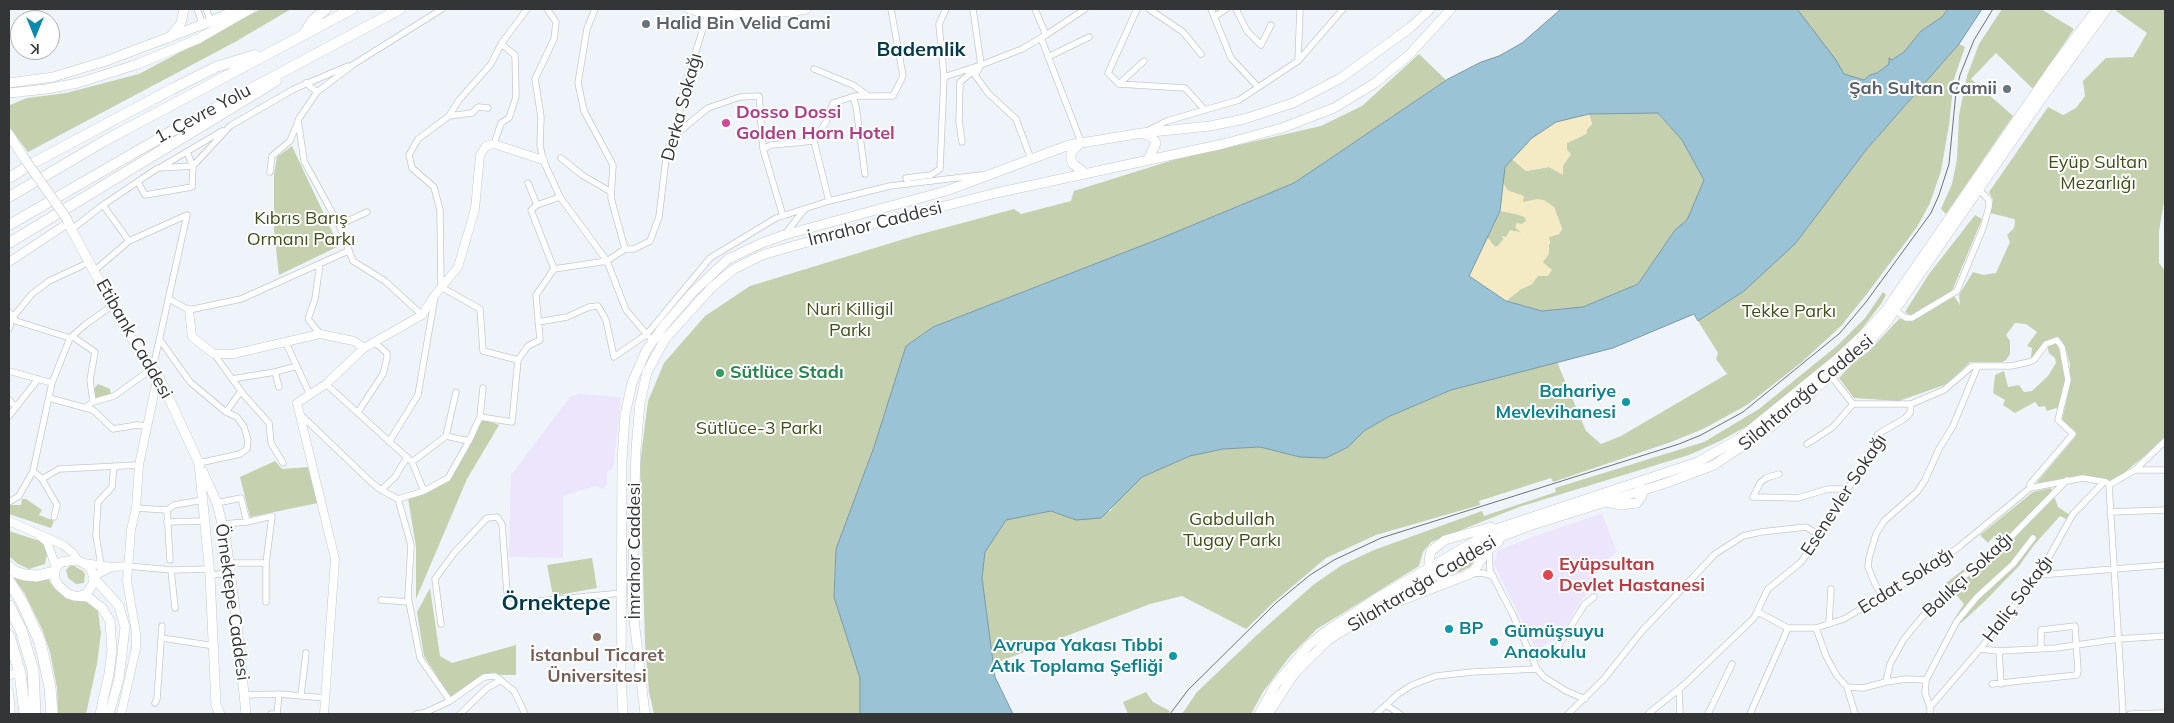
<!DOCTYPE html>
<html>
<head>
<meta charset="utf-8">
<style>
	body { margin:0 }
	#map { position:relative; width:2174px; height:723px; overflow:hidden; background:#eff4fa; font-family:Mulish,sans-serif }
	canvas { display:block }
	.frame { position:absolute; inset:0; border:10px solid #333537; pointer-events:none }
	.north { position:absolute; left:10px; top:10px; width:50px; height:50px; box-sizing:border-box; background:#fff; border:1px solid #adaeaf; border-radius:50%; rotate:180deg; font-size:14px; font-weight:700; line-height:20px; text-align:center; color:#333537 }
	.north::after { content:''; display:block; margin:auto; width:18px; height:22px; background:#0b8aac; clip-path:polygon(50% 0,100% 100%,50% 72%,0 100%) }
</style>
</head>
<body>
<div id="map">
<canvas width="2174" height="723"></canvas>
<div class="frame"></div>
<div class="north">K</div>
</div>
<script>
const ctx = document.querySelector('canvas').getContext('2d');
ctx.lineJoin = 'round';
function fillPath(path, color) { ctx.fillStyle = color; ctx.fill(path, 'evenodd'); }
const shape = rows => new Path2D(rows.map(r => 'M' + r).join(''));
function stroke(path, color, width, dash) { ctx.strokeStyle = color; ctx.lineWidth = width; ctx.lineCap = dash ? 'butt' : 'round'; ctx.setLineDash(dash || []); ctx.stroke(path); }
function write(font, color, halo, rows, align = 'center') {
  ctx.font = font + ' Mulish,sans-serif'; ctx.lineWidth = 4; ctx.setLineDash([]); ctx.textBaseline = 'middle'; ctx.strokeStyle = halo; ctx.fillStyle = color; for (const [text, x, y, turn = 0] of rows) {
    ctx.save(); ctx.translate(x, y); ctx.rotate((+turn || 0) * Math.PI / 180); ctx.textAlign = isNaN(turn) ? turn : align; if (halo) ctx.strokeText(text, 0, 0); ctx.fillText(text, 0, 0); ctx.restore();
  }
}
fillPath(shape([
	[578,394,621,397,614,463,612,469,607,472,607,484,603,489,595,486,563,496,563,558,509,557,511,475,570,397],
	[1602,513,1617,552,1611,556,1588,585,1590,587,1559,637,1536,650,1494,564,1497,551,1532,537]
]), '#ece5fb');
fillPath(shape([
	[261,9,291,9,235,42,28,152,10,128,10,105,27,98,66,93,139,74],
	[1797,9,1948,9,1942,17,1921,31,1904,52,1892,60,1889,64,1877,73,1870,75,1864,80,1844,74],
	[2002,9,2041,9,2074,29,2033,89,1996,53,1971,79,2013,116,1946,214,1941,209,1952,184,1957,159,1959,115,1967,76,1979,44],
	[2118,9,2165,9,2165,196,2159,231,2159,263,2165,271,2165,439,2114,481,2082,475,2039,483,2037,482,2076,436,2075,431,2062,420,2069,389,2070,364,2066,350,2058,338,2046,341,2034,357,2031,357,2032,348,2027,346,2037,332,2026,324,2015,323,2006,335,2010,341,2010,354,2006,360,2002,362,1970,362,1947,384,1899,401,1854,398,1839,378,1854,362,1868,352,1899,319,1915,320,1954,296,1960,305,1959,295,1973,272,1983,275,1996,273,2010,242,2007,235,2014,228,2015,221,2014,219,1990,213,1993,200,1989,192,2048,107,2063,115,2076,108,2085,96,2083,81,2106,58,2133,57,2147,33,2116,11],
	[1959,44,1965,47,1954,79,1949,125,1941,171,1930,203,1917,227,1866,295,1841,326,1802,362,1747,405,1703,429,1671,442,1553,482,1551,478,1479,501,1480,505,1376,535,1326,558,1274,602,1246,629,1182,596,1150,604,993,664,982,578,985,550,1006,520,1051,511,1076,520,1110,511,1122,495,1142,477,1190,456,1223,449,1260,447,1300,457,1348,447,1364,431,1388,417,1451,390,1557,362,1586,431,1601,444,1621,436,1727,374,1716,359,1718,353,1698,321,1744,291,1795,244,1866,150],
	[1419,54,1446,80,1294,183,1164,237,933,327,906,346,874,447,836,549,834,597,860,678,860,714,654,714,649,692,645,643,640,464,648,401,664,363,705,316,750,286,914,236,1014,209,1021,214,1071,201,1074,191,1173,160,1321,126,1362,106],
	[1637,113,1658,113,1682,140,1704,180,1687,220,1675,230,1638,284,1583,307,1542,311,1506,301,1521,289,1532,284,1550,243,1549,237,1559,234,1562,229,1554,207,1523,202,1520,196,1507,190,1503,183,1505,167,1512,159,1526,171,1549,167,1557,171,1563,166,1567,143,1586,134,1587,129,1592,124,1589,114],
	[292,146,339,246,279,275,274,231,274,174,277,157],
	[1500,211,1511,212,1525,217,1526,221,1522,224,1521,233,1516,231,1506,237,1501,237,1504,238,1499,246,1495,247,1487,238],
	[1975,215,1982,219,1952,291,1912,317,1905,312,1929,274],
	[1883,292,1886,295,1881,304,1857,335,1838,353,1756,421,1720,441,1689,455,1519,507,1431,542,1423,552,1419,566,1317,629,1290,656,1263,692,1251,714,1182,714,1197,692,1258,634,1313,585,1342,565,1374,550,1482,511,1484,516,1556,492,1555,488,1704,442,1759,409,1838,345,1865,318],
	[2056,342,2061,348,2066,381,2058,409,2056,408,2047,411,2045,406,2039,407,2035,402,2015,413,2003,405,2005,400,1993,393,1995,375,2004,371,2008,387,2019,385,2024,392,2032,391,2048,376,2056,363,2055,358,2049,353,2047,345],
	[98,384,110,389,111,395,97,400,92,391],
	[482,419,499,425,467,479,416,599,416,547,408,498,448,479],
	[275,461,282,469,308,467,318,503,250,517,240,477],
	[2051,488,2058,507,2073,517,2070,521,2060,516,2034,545,2019,566,1984,602,1961,623,1954,619,1964,604,1946,583,1999,542,1994,536,1988,543,1980,535,2033,492],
	[22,499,26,499,42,510,39,515,54,521,51,528,9,514,9,505,21,505],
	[9,531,43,542,47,554,45,564,29,569,18,564,10,557],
	[1479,554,1470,567,1459,572,1447,573],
	[592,558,597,588,553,596,547,565],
	[70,566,74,566,83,571,85,574,84,583,76,584,68,578,66,570],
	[11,574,46,574,51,584,57,590,93,603,98,611,101,633,97,664,86,714,58,714,57,688,50,652,42,629,25,594],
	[430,588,440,656,452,663,516,645,516,675,488,675,451,698,424,656,417,612],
	[1146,692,1153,702,1170,711,1168,714,1128,714,1123,702]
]), '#c5d0af');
fillPath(shape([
	[1589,114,1592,124,1587,129,1586,134,1567,143,1567,150,1571,154,1563,166,1563,175,1549,167,1526,171,1512,159,1532,138,1556,122],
	[1503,183,1507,190,1524,196,1523,202,1537,199,1544,200,1554,207,1562,229,1559,234,1549,237,1549,254,1543,262,1552,270,1548,276,1538,276,1532,284,1521,289,1506,301,1469,276,1487,238,1490,240,1492,246,1497,247,1504,238,1501,236,1506,237,1510,230,1521,233,1515,227,1517,223,1522,224,1526,221,1525,217,1520,215,1500,211]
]), '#f4eac4');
const water = shape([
	[1561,9,1797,9,1836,60,1844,74,1864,80,1870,75,1877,73,1889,64,1889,58,1892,60,1904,52,1921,31,1942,17,1948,9,1982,9,1959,44,1866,150,1795,244,1744,291,1698,321,1694,314,1613,348,1451,390,1388,417,1364,431,1348,447,1326,458,1300,457,1260,447,1223,449,1190,456,1142,477,1101,518,1076,520,1051,511,1006,520,985,552,982,578,995,677,1013,714,860,714,860,678,834,597,836,549,874,447,906,346,933,327,1164,237,1294,183,1448,79,1481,62,1499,56,1522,43,1561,9],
	[1658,113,1682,140,1704,180,1687,220,1675,230,1638,284,1583,307,1542,311,1506,301,1469,276,1500,211,1505,167,1532,138,1556,122,1589,114,1658,113]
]);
fillPath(water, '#9ac3d6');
stroke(water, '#7b98a6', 1);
const minor = shape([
	[197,9,203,25],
	[206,9,211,21],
	[547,9,556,22,554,39,535,79,541,117,540,145,543,160,560,197,607,261,626,310,649,337],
	[595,9,587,29,578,83,584,111,613,165,611,198,625,249],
	[946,9,939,24,944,77,981,65],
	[973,9,981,65],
	[1035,9,1046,35],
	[1137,9,1108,73,1119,84,1185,88,1205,110],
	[1149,9,1183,32,1201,54],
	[1211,9,1231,58,1258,87],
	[1236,9,1247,31,1261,45,1271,25],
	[1214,17,1226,9],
	[1041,38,1081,142],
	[1048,57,1089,37],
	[1298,61,1300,9],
	[814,69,853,85,867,95],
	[306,83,317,92],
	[1119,84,1144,61],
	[853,97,856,106,865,174],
	[449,116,472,113,478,107,488,108],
	[1149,130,1167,121,1239,100,1298,61,1343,9],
	[675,135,708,108,740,97,759,96,763,149,783,216],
	[962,142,959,121,960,82,977,68],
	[494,144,501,123,509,118,516,97,515,55,501,44],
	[763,149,771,145,814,141],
	[561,158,582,175,611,192],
	[1031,159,1016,119,988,93,975,75,981,65,1022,49,1046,35,1085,9],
	[161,167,222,131],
	[270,172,272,156,290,141,298,122],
	[138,182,145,195,192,187,193,166,230,126,294,89,348,66],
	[528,183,537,205],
	[909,184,906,178,931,175,940,169,944,77],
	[829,201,814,141,826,122,833,103,855,96,893,96,903,76,891,9],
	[103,205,129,241,187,215],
	[339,225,367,212],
	[72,229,103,205,158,168,193,166,187,152],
	[785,234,804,210],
	[320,264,315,299,308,319,320,334],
	[554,269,531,210,537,205,560,197],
	[94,271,129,241],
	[169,299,189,310,241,299,348,251],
	[1896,311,1906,318,1912,318,1957,291,1983,228,1989,207,1989,200,1979,190],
	[9,312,16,321,70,338],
	[422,315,385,281,353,261,339,225,304,161,298,120,317,92,354,64,442,9],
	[538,322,567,317,589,307,598,306,606,320,614,357,647,334,710,258,776,218,829,201,890,186,981,175],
	[9,329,13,317,32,294,49,281,90,262],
	[73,337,95,352,90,380,93,402],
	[160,340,190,382,226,412,241,391],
	[286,343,310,395],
	[214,354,244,395,269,423,271,443,283,463],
	[518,360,483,351,480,309,441,287,440,210,434,187,412,168,409,155,418,139,449,116,459,100,491,64,501,44,527,9],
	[9,371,52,383],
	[275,372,279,387],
	[232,379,275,372,297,366],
	[326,384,412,462,424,491],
	[49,398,93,410,113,429,137,425,146,426],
	[9,400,15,406],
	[85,408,93,402,114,396,153,368,187,215],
	[358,412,383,374,387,358,387,353,374,342],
	[300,414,372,483,381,490,398,499,411,545,408,597,420,658,450,701],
	[9,416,38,379],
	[480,417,512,422,518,360,528,346,540,340,536,295,554,269,607,261,625,249,634,249,650,241,659,217,667,150,675,135,685,85,708,13],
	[446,436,456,392],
	[389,442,418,395,435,296],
	[1807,444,1833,427,1853,404],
	[412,462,446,436,469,441],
	[199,463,240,454,247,449,248,440,244,427,237,417,226,412],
	[2135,470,2165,470],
	[33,471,42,479,57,505,54,517],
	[1779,474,1766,478,1760,483,1753,497,1798,498,1828,489,1847,489],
	[42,479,59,469,139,465],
	[2109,485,2123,714],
	[2109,485,2135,470,2165,441],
	[2030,488,2083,478,2106,482],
	[381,490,395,477,407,457],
	[398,499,424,491,448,478,469,441,480,417,483,388],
	[9,502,19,496,33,471,52,383,70,338,86,324,113,305],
	[217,503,241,498,247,522,272,516,266,563,266,602],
	[136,508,167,510],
	[167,510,170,560],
	[167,510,174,505,203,500],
	[2110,512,2165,510],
	[167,522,205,521],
	[222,524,247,522],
	[1489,550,1490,571,1512,613,1537,669,1544,677,1566,691,1585,699],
	[229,563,266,563],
	[101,565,96,536,98,502,112,487,114,466],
	[128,566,171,570,209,569],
	[171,570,175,608],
	[1472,574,1482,573,1493,576],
	[210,575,231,573],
	[2039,575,2165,565],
	[1883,597,1875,584,1868,567,1869,558,1876,534,1884,521,1917,492,1925,480,1939,449,1953,426,1977,368],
	[381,600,409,602],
	[1758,612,1788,628],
	[441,624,435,579,454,553,487,518,497,517,502,524,507,592,518,603,622,593],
	[1829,624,1831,589],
	[1816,628,1826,656,1837,676,1847,687,1855,714],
	[162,638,215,646],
	[1980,649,1999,651,2056,648,2118,639,2165,636],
	[1999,651,2001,684],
	[1533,659,1550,652,1559,645,1585,604,1594,597],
	[1886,682,1890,664,1904,639,1923,616,1959,580,2007,541,2067,480],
	[1992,684,2077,675,2078,671,2075,626,2041,630,2041,649],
	[1847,687,1863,688,1886,682,1906,679,1926,680],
	[1679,689,1680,714],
	[245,695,279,694,326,698],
	[301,695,306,653],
	[155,703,157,699,162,626],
	[1386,705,1400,714],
	[1930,707,1925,693,1926,680,1957,621,1977,597,2013,564,2033,538],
	[271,714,277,714,279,694],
	[416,714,424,713,450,701,484,677,495,676,514,691,525,714],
	[460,714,487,688,501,680],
	[1376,714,1398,694,1412,685,1436,676,1472,672,1537,669],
	[1568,714,1603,680,1642,631,1715,554,1743,536,1761,532,1806,527,1821,536],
	[1648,714,1685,684,1754,618,1768,589,1800,563,1821,536,1847,489,1870,460,1878,434,1904,419,1910,413,1911,404],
	[1708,714,1732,664],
	[1750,714,1788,628,1816,628,1844,619,1930,568,1960,546,2030,488,2030,484,2073,434,2058,420,2068,380,2062,347,2057,340,2046,344,2034,360,2029,362,2011,366,1972,366,1944,390,1911,404,1853,404,1831,376],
	[1930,714,1930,707,1980,649,2039,575,2073,514,2104,482],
	[2130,714,2165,713]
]);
const tertiary = shape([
	[9,262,68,223],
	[189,310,192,337,214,354,233,354,320,334,354,341,364,348,422,315,435,295,458,267,475,209,480,155,486,146,494,144,543,160],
	[9,521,63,545,73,553,77,560],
	[41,537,47,542,56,567],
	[84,563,111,567,128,566],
	[94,576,111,567],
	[9,675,20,673],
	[9,693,11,714],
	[121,714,136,648,136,633,127,581,131,530,136,508,139,465,158,375],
	[324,714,335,559,297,403,326,384,364,348]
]);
const secondary = shape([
	[689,9,708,13,738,15,795,11,806,9],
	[169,38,181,23,184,9],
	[9,83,53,77,106,61,209,22,238,9],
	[9,93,46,89,78,83,138,64,198,39,250,9],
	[9,134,24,158],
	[68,223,119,318,136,345,158,375,199,463,210,575,216,705,220,714],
	[203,472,217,503,226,540,237,625,246,714],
	[94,578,119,606,125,627,119,679,109,714],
	[80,596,86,594,93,584,94,578,92,572,89,566,77,560,61,562,56,567,54,572,55,579,58,585,68,594,74,596,88,597,102,608,110,621,112,650,109,674,100,714]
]);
const primary = shape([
	[1142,133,1153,138,1156,143,1148,160],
	[1081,142,1071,153,1071,159,1073,164,1086,174],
	[1606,502,1620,505,1637,503,1642,496,1640,487],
	[1450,581,1439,577,1435,574,1429,561,1431,551,1445,540,1491,527],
	[1397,602,1467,575,1474,571,1486,552,1499,541],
	[623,714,621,675,622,460,625,415,632,383,646,351,662,328,692,293,728,259,762,243,784,235,946,191,1069,145,1142,133,1210,126,1244,119,1293,103,1341,78,1411,27,1430,9],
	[645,714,632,602,636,449,640,403,647,372,665,339,712,287,734,269,762,255,842,232,996,193,1223,144,1282,128,1334,108,1375,83,1409,55,1451,9],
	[1259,714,1276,684,1309,645,1325,632,1374,600,1496,529,1698,462,1740,438,1836,360,1865,333,1886,310,2052,69,2097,9],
	[1268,714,1294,674,1328,640,1468,553,1503,536,1529,526,1666,483,1714,465,1773,425,1865,346,1886,323,2042,98,2107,9]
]);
const trunk = shape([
	[304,34,313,20,326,9],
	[9,178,35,162,172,89,216,67,255,55],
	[9,197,106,140,352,9],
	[9,225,172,131,400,9],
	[9,243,276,81]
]);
const motorway = shape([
	[9,567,15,572,25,575,37,576,54,572],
	[9,581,23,604,40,642,50,687,52,714],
	[9,606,21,630,33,670,35,714],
	[9,636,20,673,25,714]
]);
stroke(minor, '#c4c9ce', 7);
stroke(tertiary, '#c4c9ce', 9);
stroke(secondary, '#c4c9ce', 10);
stroke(primary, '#c4c9ce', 10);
stroke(trunk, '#c4c9ce', 11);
stroke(motorway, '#c4c9ce', 12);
stroke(minor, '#fff', 5.5);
stroke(tertiary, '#fff', 8);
stroke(secondary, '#fff', 9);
stroke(primary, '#fff', 9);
stroke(trunk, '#fff', 10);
stroke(motorway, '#fff', 11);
stroke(shape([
	[1170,714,1188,690,1276,603,1310,575,1334,560,1381,538,1679,444,1701,435,1743,412,1840,333,1866,302,1931,213,1939,195,1949,164,1956,92,1960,75,1974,40,1993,9]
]), '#6f7276', 1);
const secondaryBridge = shape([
	[24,158,67,219,68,223]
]);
stroke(secondaryBridge, '#c4c9ce', 10, []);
stroke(secondaryBridge, '#fff', 9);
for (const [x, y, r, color] of [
	[646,24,5,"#6b7280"],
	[2007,89,5,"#6b7280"],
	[726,123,5,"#d1479c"],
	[720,373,5,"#2e9e5b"],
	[1626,402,5,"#0f9aa8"],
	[1548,575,6,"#e0444e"],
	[1449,629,5,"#0f9aa8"],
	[597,637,5,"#8d6e63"],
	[1494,642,5,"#0f9aa8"],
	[1173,656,5,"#0f9aa8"]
]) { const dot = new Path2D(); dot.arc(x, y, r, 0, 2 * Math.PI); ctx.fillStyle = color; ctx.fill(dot); stroke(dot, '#fff', 2); }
write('bold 18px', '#5b616d', '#fff', [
	["Halid Bin Velid Cami",656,24],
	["Şah Sultan Camii",1997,89,"right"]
], 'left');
write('18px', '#333537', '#fff', [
	["Derka Sokağı",682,107,-75],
	["1. Çevre Yolu",203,114,-28],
	["İmrahor Caddesi",875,224,-14],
	["Etibank Caddesi",134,339,60],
	["Silahtarağa Caddesi",1806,393,-40],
	["Esenevler Sokağı",1844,495,-57],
	["İmrahor Caddesi",635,551,-90],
	["Balıkçı Sokağı",1968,575,-43],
	["Ecdat Sokağı",1906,581,-32],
	["Silahtarağa Caddesi",1422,584,-31],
	["Haliç Sokağı",2018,599,-53],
	["Örnektepe Caddesi",232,602,82]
]);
write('bold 18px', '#b23c85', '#fff', [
	["Dosso Dossi",736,113],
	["Golden Horn Hotel",736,134]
], 'left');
write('18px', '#3f4f17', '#fff', [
	["Eyüp Sultan",2098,163],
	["Mezarlığı",2098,184],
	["Kıbrıs Barış",301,219],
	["Ormanı Parkı",301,240],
	["Nuri Killigil",850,310],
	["Parkı",850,331],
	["Tekke Parkı",1789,312],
	["Sütlüce-3 Parkı",759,429],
	["Gabdullah",1232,520],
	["Tugay Parkı",1232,541]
]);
write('bold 18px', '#27864d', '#fff', [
	["Sütlüce Stadı",730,373]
], 'left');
write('bold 18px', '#0d838f', '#fff', [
	["Bahariye",1616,392],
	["Mevlevihanesi",1616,413],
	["BP",1459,629,"left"],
	["Gümüşsuyu",1504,632,"left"],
	["Anaokulu",1504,653,"left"],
	["Avrupa Yakası Tıbbi",1163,646],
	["Atık Toplama Şefliği",1163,667]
], 'right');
write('bold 18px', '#be3a42', '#fff', [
	["Eyüpsultan",1559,565],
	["Devlet Hastanesi",1559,586]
], 'left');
write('bold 18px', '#785e54', '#fff', [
	["İstanbul Ticaret",597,656],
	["Üniversitesi",597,677]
]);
write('bold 20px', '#013a4a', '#fff', [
	["Bademlik",921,50]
]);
write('bold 22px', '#013a4a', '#fff', [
	["Örnektepe",556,603]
]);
</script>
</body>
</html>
